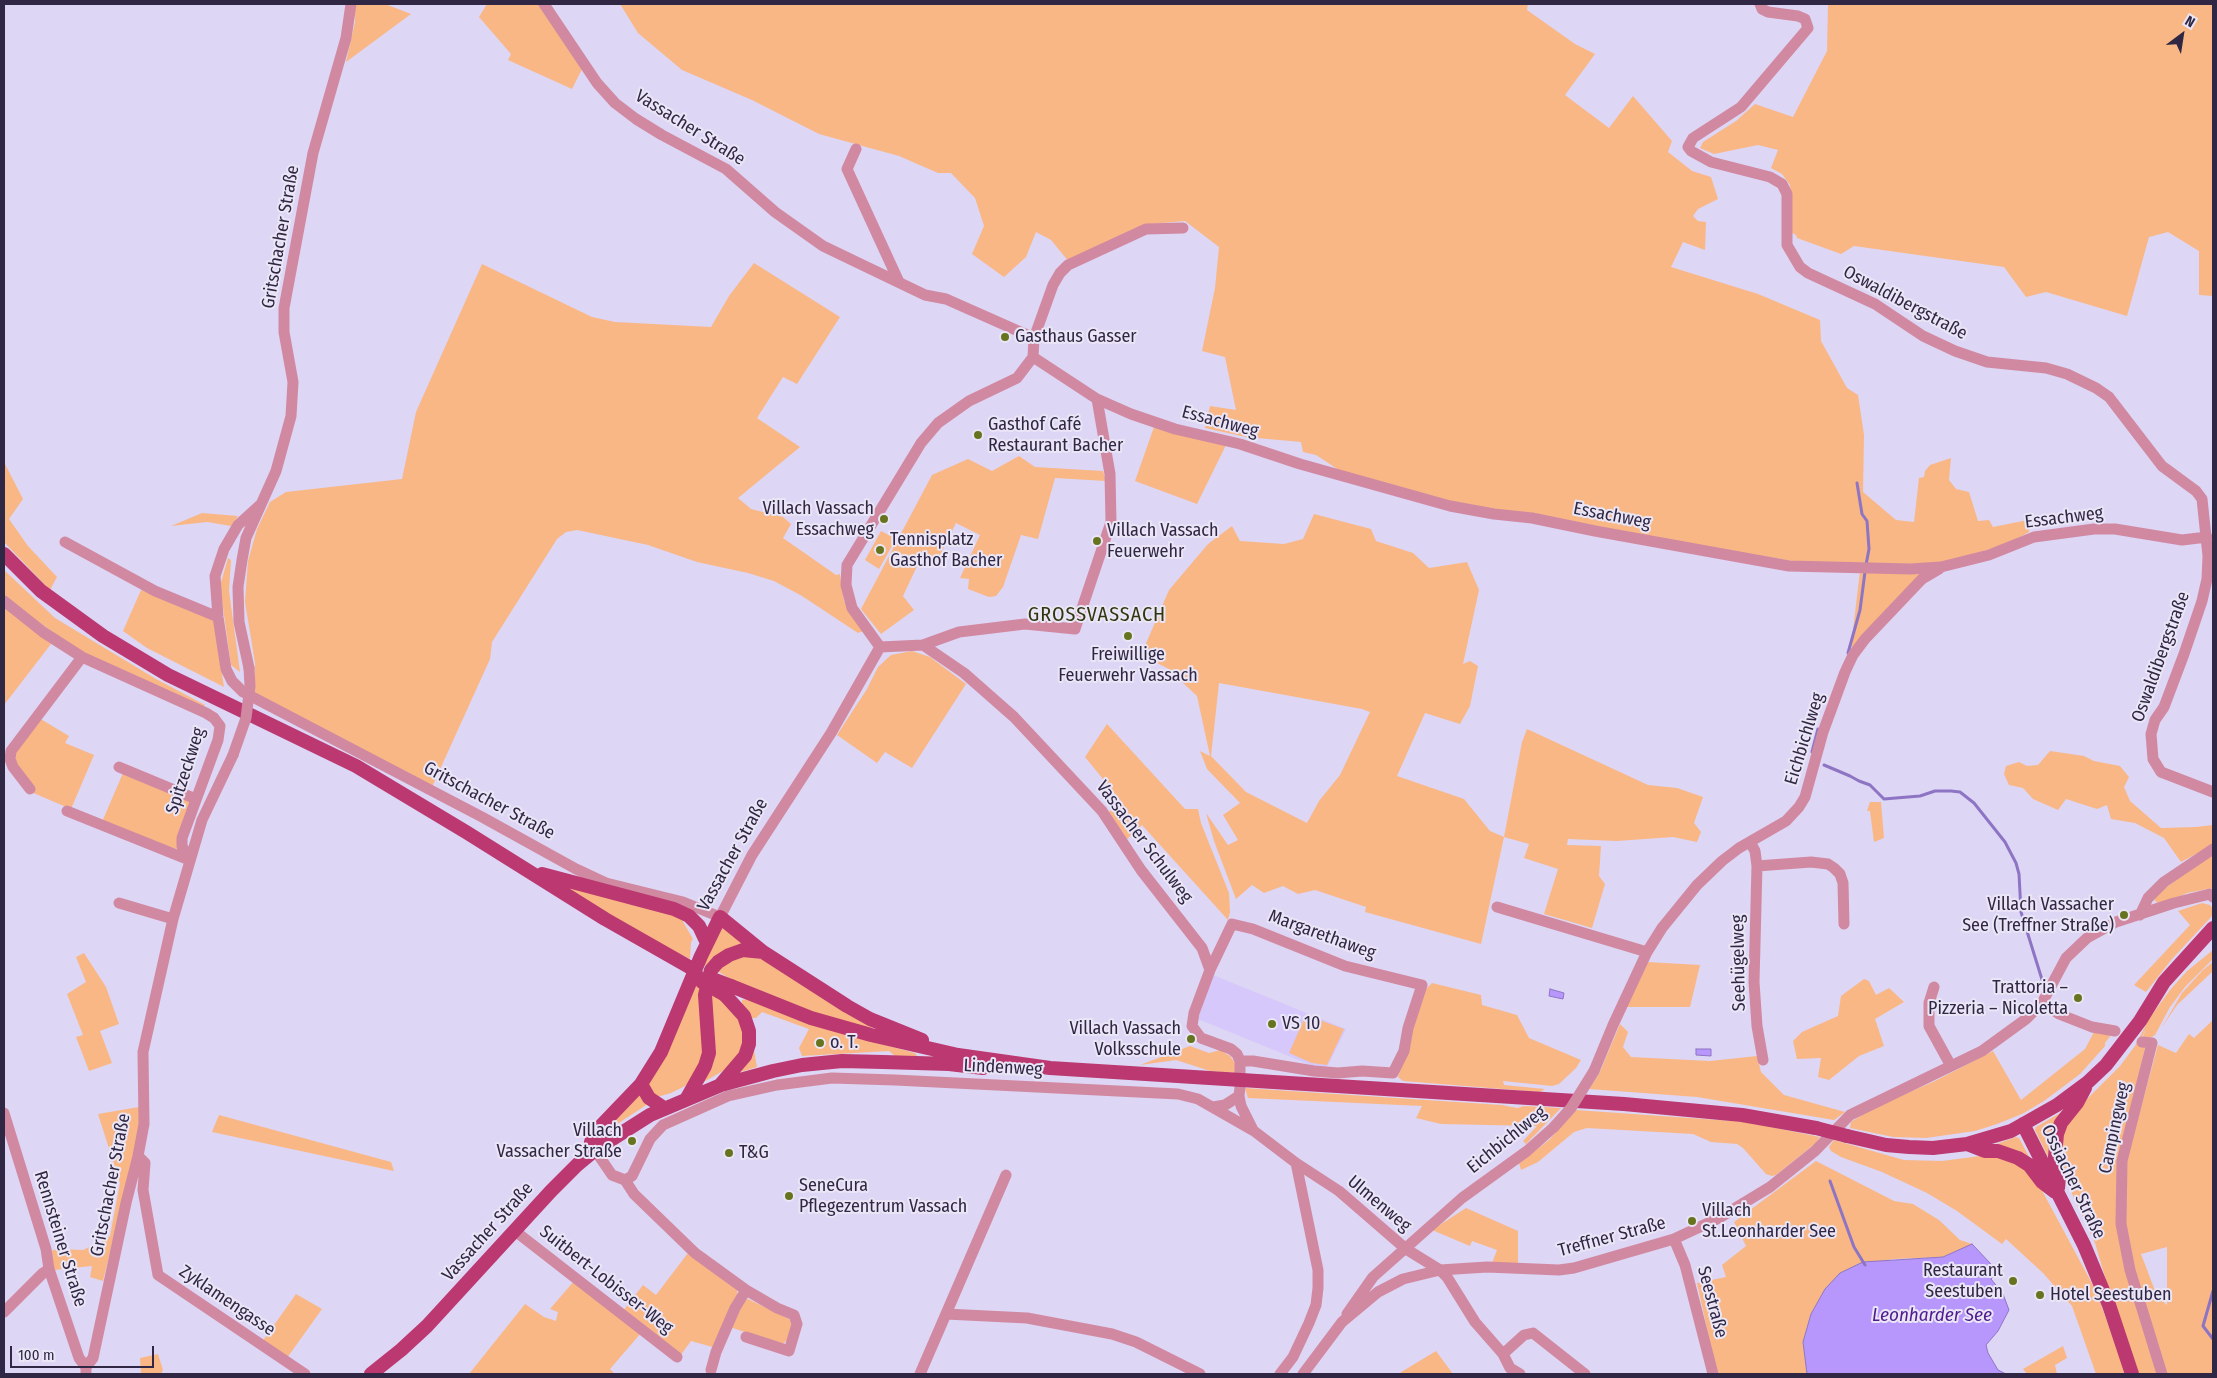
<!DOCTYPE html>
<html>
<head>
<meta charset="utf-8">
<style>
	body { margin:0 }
	#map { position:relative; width:2217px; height:1378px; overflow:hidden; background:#ded6f5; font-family:"Fira Sans Condensed",sans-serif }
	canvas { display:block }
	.frame { position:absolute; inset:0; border:5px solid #302744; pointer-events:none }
	.north { position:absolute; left:2157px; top:10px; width:50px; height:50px; -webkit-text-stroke:4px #eae6f6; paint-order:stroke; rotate:31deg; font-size:14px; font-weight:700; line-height:20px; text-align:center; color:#302744 }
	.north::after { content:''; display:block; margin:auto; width:18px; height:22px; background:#302744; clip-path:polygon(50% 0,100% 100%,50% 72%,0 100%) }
	.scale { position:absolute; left:10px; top:1346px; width:144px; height:22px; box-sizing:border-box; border:2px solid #302744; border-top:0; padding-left:6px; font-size:15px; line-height:18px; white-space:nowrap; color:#302744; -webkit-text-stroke:4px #eae6f6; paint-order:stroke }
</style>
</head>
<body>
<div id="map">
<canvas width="2217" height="1378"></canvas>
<div class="frame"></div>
<div class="north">N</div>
<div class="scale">100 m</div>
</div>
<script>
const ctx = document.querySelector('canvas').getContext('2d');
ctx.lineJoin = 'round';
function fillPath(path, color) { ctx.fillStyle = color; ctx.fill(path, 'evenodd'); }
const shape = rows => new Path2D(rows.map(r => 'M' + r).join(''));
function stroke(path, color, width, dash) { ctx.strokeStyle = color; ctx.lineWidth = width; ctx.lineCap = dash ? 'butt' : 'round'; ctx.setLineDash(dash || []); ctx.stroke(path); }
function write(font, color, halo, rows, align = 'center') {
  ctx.font = font + ' "Fira Sans Condensed",sans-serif'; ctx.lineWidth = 4; ctx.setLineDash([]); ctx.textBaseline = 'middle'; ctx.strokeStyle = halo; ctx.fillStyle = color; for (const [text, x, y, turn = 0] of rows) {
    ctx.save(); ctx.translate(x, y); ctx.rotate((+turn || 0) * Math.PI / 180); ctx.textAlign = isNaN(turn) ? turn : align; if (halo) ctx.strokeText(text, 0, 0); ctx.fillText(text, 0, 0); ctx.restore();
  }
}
fillPath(shape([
	[1213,975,1346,1029,1327,1067,1313,1066,1198,1019]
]), '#d6c8fa');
fillPath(shape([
	[355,4,385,4,411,14,346,62,355,22],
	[487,4,541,4,582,69,572,89,508,60,511,54,479,17],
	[620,4,1528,4,1527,10,1575,44,1595,54,1565,95,1609,128,1633,96,1672,141,1668,152,1692,171,1711,177,1718,199,1698,209,1693,216,1698,221,1706,222,1705,250,1683,242,1671,267,1758,294,1820,320,1821,341,1847,388,1858,395,1864,435,1863,492,1896,520,1914,522,1919,478,1924,477,1925,471,1930,465,1951,458,1949,480,1956,489,1969,492,1978,521,1989,520,1993,527,2028,520,2029,532,2007,544,1946,562,1894,566,1804,563,1472,507,1345,474,1316,455,1303,452,1301,442,1246,437,1205,428,1210,406,1236,410,1225,357,1202,351,1215,288,1219,247,1185,221,1151,224,1069,262,1051,240,1036,232,1026,257,1004,277,972,254,984,226,975,198,951,173,938,173,899,156,819,134,752,100,682,70,638,33],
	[1828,4,2213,4,2213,296,2199,295,2199,251,2168,232,2149,237,2127,316,2046,292,2026,297,2004,267,1854,246,1841,254,1797,238,1796,235,1791,232,1790,185,1782,174,1771,168,1778,150,1758,145,1714,154,1700,148,1703,142,1736,121,1755,104,1793,117,1827,51],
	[754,263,840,317,797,384,783,377,757,418,800,447,738,498,751,509,783,517,791,524,783,538,836,575,840,574,844,601,863,631,858,633,802,596,774,581,748,573,697,562,648,545,577,530,566,532,557,539,492,642,490,659,432,787,255,693,255,663,245,602,248,561,257,529,270,502,286,492,402,479,416,412,482,264,592,317,615,322,711,327,729,296],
	[1154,427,1227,443,1197,504,1135,481],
	[1019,456,1035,467,1103,471,1106,481,1055,478,1038,539,1021,535,1003,587,996,596,989,597,968,589,969,579,960,578,980,535,956,523,938,559,931,567,919,562,903,596,914,610,881,634,861,609,932,475,968,459,992,471],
	[4,462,23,499,9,519,28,546,57,577,50,590,4,542],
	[202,513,238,516,231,526,207,522,171,526],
	[1314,514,1371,529,1376,541,1413,553,1429,568,1467,562,1479,590,1463,664,1470,661,1478,666,1470,706,1460,724,1425,713,1397,776,1464,799,1490,831,1504,837,1522,742,1527,729,1648,785,1677,788,1703,797,1694,823,1701,832,1697,842,1673,837,1617,841,1568,839,1567,845,1601,846,1599,876,1605,884,1592,928,1544,914,1558,869,1524,858,1529,844,1504,837,1481,944,1365,912,1366,907,1315,890,1298,894,1283,886,1264,893,1252,885,1236,899,1214,841,1206,813,1228,845,1238,840,1223,815,1240,803,1207,769,1200,751,1210,756,1197,696,1167,668,1141,655,1169,590,1208,544,1232,526,1240,541,1284,544,1303,539],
	[1219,683,1362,709,1370,712,1340,775,1319,801,1307,823,1246,792,1211,756],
	[881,531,896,539,879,569,865,560],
	[228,558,231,560,229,591,240,672,231,665,220,586],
	[1932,569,1854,647,1851,647,1860,571],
	[4,570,55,618,156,679,205,705,202,708,83,654,4,597],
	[141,590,214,620,224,687,147,648,123,631],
	[4,605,51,644,4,705],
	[912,651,930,657,966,684,912,768,885,752,877,763,837,735,867,689,878,667,891,655],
	[39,718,69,736,65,743,94,755,71,809,31,792,17,767,15,754],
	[1107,724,1185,809,1198,809,1201,823,1229,893,1230,912,1228,920,1142,825,1125,841,1108,813,1121,801,1085,757],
	[2050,751,2084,756,2094,761,2120,766,2129,777,2124,787,2130,801,2161,828,2196,827,2213,825,2213,845,2181,862,2164,838,2135,823,2111,819,2107,805,2097,809,2066,799,2058,810,2033,799,2023,788,2009,785,2004,774,2006,766,2019,762,2027,766,2038,765],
	[123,773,190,801,179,850,102,822],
	[1870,802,1881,802,1884,838,1874,842,1870,811,1867,811],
	[2213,853,2213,888,2187,893,2161,905,2155,901,2154,896],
	[557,882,664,910,682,920,693,939,691,942,690,959,673,951,613,918],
	[2202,903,2210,905,2213,909,2212,916,2172,959,2146,992,2134,985,2190,925,2178,911],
	[721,926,747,945,708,967,703,964],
	[2213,950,2213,959,2185,987,2170,1007,2155,1035,2152,1037,2142,1039,2147,1027,2139,1043,2145,1048,2129,1115,2123,1217,2126,1162,2158,1045,2176,1053,2189,1034,2194,1038,2213,1020,2213,1374,2139,1374,2107,1284,2095,1243,2062,1172,2060,1136,2079,1107,2120,1066,2135,1046,2149,1019,2170,990,2187,971],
	[2167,1247,2167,1305,2157,1296,2141,1254],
	[84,953,106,987,119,1024,100,1031,112,1063,89,1071,76,1037,83,1035,67,994,86,982,76,957],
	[748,956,766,960,836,1007,873,1026,871,1029,813,1013,739,984,717,971,728,960],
	[1647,962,1700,965,1690,1007,1625,1007],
	[2213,962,2213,971,2177,1005,2162,1027,2182,993,2203,970],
	[1864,979,1869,981,1876,995,1889,988,1904,1002,1875,1019,1884,1046,1859,1056,1829,1080,1818,1077,1821,1058,1797,1059,1793,1041,1802,1032,1838,1016,1841,996],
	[1432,983,1481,995,1482,1005,1517,1015,1529,1038,1581,1060,1576,1068,1559,1084,1552,1086,1503,1081,1504,1085,1545,1089,1540,1092,1403,1081,1398,1077,1425,990],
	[694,984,701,988,704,1049,696,1074,685,1086,671,1093,657,1097,652,1095,648,1084],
	[709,993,725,1001,742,1021,743,1046,735,1064,702,1083],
	[746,999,855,1037,915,1053,917,1056,896,1057,889,1051,802,1056,799,1048,809,1029,762,1012,756,1018,751,1018,742,1005,742,1000],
	[1306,1015,1344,1029,1327,1065,1312,1063,1289,1053],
	[1620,1024,1628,1032,1623,1047,1631,1057,1710,1061,1757,1056,1761,1072,1784,1095,1845,1112,1834,1120,1697,1097,1589,1089,1599,1074],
	[2094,1032,2111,1035,2105,1043,2105,1046,2080,1074,2044,1101,2022,1114,1997,1124,1975,1131,1926,1138,1893,1137,1850,1128,1851,1122,1854,1120,1875,1107,1935,1081,1993,1051,2021,1100,2085,1049],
	[753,1045,757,1067,741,1072,740,1070],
	[1190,1046,1209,1053,1220,1050,1230,1056,1235,1063,1236,1073,1210,1071,1176,1060,1140,1065],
	[1245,1088,1502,1105,1517,1108,1524,1106,1561,1108,1526,1144,1523,1141,1537,1126,1441,1124,1416,1118,1422,1106,1248,1098],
	[639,1093,648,1104,614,1126,610,1125],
	[139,1107,141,1125,103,1281,90,1277,92,1266,54,1270,50,1251,59,1249,83,1250,107,1239,110,1236,120,1183,98,1114],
	[1576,1110,1747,1122,1820,1137,1816,1143,1776,1175,1772,1176,1766,1174,1743,1148,1737,1144,1711,1142,1693,1134,1587,1128,1574,1132,1538,1162,1521,1170,1519,1163,1549,1140],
	[2062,1112,2050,1161,2035,1130,2036,1127],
	[219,1115,391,1162,394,1171,212,1132],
	[2016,1137,2019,1138,2032,1162,1991,1146],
	[1834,1140,1904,1160,1942,1161,1988,1155,2015,1161,2038,1183,2096,1291,2126,1374,2096,1374,2072,1306,2043,1273,2006,1239,2002,1244,1957,1211,1927,1193,1882,1172,1841,1157,1831,1151,1829,1147],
	[1816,1161,1894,1201,1913,1204,1939,1220,1960,1240,1972,1244,1943,1257,1892,1259,1825,1289,1811,1314,1803,1342,1807,1374,1717,1374,1697,1283,1726,1277,1722,1265,1746,1246,1734,1222],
	[1466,1208,1518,1231,1518,1264,1492,1263,1497,1250,1472,1241,1470,1246,1432,1230],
	[688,1253,737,1290,738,1298,716,1348,691,1341,680,1356,623,1311,643,1285,656,1295],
	[574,1281,641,1333,610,1369,615,1374,469,1374,525,1304,544,1317,556,1321,558,1312,550,1309],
	[296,1294,322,1309,287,1358,262,1342],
	[748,1299,789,1319,792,1324,787,1340,784,1343,779,1344,730,1327,745,1300],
	[2063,1346,2067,1358,2055,1365,2057,1374,2027,1374,2023,1369],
	[1436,1351,1453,1374,1398,1374],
	[158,1354,163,1370,161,1374,141,1374,140,1358]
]), '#f9b785');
const water = shape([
	[1550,989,1564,993,1563,999,1549,996,1550,989],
	[1696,1049,1711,1049,1711,1056,1696,1055,1696,1049],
	[1972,1244,1990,1263,1995,1274,1991,1279,2003,1294,2009,1310,1998,1331,1986,1345,1988,1353,1998,1370,2006,1374,1807,1374,1803,1342,1811,1314,1825,1289,1840,1273,1863,1262,1943,1257,1972,1244]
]);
fillPath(water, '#b797fb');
stroke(water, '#8e75c4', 1);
stroke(shape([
	[1857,483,1862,514,1867,521,1869,549,1866,565],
	[1848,653,1860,610,1865,572],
	[1812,752,1818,729],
	[1824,765,1850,776,1859,781,1870,785,1884,799,1920,796,1935,791,1951,791,1960,792,1974,803,2005,842,2016,863,2019,874,2021,912,2044,986],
	[1830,1181,1854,1247,1865,1265],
	[2213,1291,2203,1326,2213,1339]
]), '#8e75c4', 3);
stroke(shape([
	[1760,4,1762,9,1768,12,1798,16,1805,19,1808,28,1741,107,1693,138,1688,147,1691,151,1711,162,1770,177,1782,184,1787,194,1787,245,1800,267,1808,273,1875,304,1923,336,1955,351,1987,362,2046,368,2067,374,2096,388,2109,397,2162,466,2196,491,2202,499,2208,556,2207,579,2202,601,2184,654,2164,707,2155,720,2151,734,2153,759,2161,772,2213,792],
	[856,149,847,169,899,282],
	[1034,338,1053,285,1060,273,1068,265,1146,229,1183,228],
	[1033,357,1097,399,1131,414,1175,429,1240,444,1300,464,1450,506,1494,514,1532,518,1595,531,1789,566,1911,569,1941,567,1989,555,2034,537,2094,529,2115,529,2182,540,2207,537],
	[260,505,238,525,224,549,215,576,218,617,226,669,232,681,243,692,482,817,576,869,606,883,683,902,720,917,752,855,831,733,880,647,852,608,846,585,847,565,921,443,938,423,969,401,1017,378,1033,357,1034,338,946,299,925,295,823,246,775,212,726,169,662,135,636,119,615,103,597,83,544,4],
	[65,542,155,591,218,617],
	[4,601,43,632,82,657,206,713,214,718,220,726,218,740,182,838,182,846,189,860],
	[923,645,964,673,1014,717,1102,811,1141,870,1202,948,1210,970],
	[880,647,923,645,959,632,1025,624,1075,629,1111,522,1110,474,1097,399],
	[249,668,239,622,238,587,242,560,246,538,276,471,291,416,293,382,284,332,284,308,313,153,346,38,351,4],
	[119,767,196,799],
	[30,789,13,767,10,759,11,751,82,657],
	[67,811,189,860],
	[1750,842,1755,851,1757,866,1754,982,1757,1026,1763,1060],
	[1757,866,1811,862,1828,864,1834,868,1840,874,1843,883,1844,924],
	[119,903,173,919],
	[1497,907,1647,952],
	[2140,915,2148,898,2164,882,2213,849],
	[1934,987,1929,1003,1929,1026,1951,1066],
	[2042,1003,2059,1014,2092,1027,2115,1031],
	[2142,1042,2152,1043,2122,1161,2121,1224,2130,1270,2162,1374],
	[1240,1061,1253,1061,1314,1071,1338,1073,1362,1071,1393,1073,1404,1051,1408,1028,1422,985,1345,966,1253,929,1232,924,1210,970,1194,1013,1192,1026,1201,1038,1231,1049,1237,1054,1240,1061,1240,1075],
	[1594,1071,1613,1025,1647,952,1662,928,1697,885,1722,861,1739,848,1786,821,1799,807,1805,797,1823,732,1845,672,1853,655,1865,639,1922,579,1939,569],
	[1240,1087,1239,1096,1241,1106,1253,1130],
	[1213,1107,1225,1105,1239,1096],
	[4,1113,46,1249,49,1269,79,1358,86,1367,86,1373],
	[595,1150,612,1175,625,1180],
	[138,1156,145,1163,143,1190,158,1275,305,1374],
	[1296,1163,1339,1191,1406,1249,1440,1270,1447,1277,1475,1322,1503,1354,1510,1368,1520,1374],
	[625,1180,632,1176,650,1139,663,1125,728,1096,777,1085,832,1078,895,1080,1178,1094,1198,1099,1254,1131,1296,1163,1318,1270,1318,1288,1316,1305,1309,1323,1293,1357,1280,1374],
	[625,1180,634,1194,695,1253,746,1290,777,1308,794,1315,797,1324,789,1351,746,1337],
	[515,1231,677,1357],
	[1674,1239,1685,1265,1713,1374],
	[4,1312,43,1273,49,1269],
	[946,1314,1027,1318,1112,1334,1136,1342,1200,1374],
	[1347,1314,1373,1277,1462,1198,1527,1151,1554,1127],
	[1503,1354,1524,1335,1533,1333,1585,1374],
	[86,1367,93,1358,126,1203,138,1156,144,1124,143,1052,173,919,202,820,233,755],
	[711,1370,716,1352,735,1308,746,1290],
	[920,1374,1006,1175],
	[1303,1374,1342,1322,1378,1292,1403,1279,1440,1270,1487,1267,1559,1270,1574,1268,1674,1239,1719,1218,1770,1187,1815,1151,1850,1115,1982,1051,2026,1019,2042,1003,2066,958,2087,938,2116,922,2174,903,2210,894,2213,897]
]), '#d189a2', 11);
stroke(shape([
	[4,554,41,591,103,636,168,675,356,766,466,832,605,919,691,968],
	[542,874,674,909,689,916,699,926,707,943],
	[731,986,811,1018,871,1035,958,1055,1050,1068,1624,1104,1742,1115,1816,1128],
	[641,1084,649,1098,664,1108],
	[721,1084,745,1056,749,1044,749,1031,744,1016,725,995],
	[687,1098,705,1066,709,1053,705,995,711,970,718,962,729,955,743,950,763,952,847,1006,870,1019,922,1040],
	[2023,1124,2084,1245,2109,1305,2132,1374],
	[1847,1136,1886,1145,1909,1147,1933,1148,1967,1144,2011,1131,2057,1105,2088,1082,2106,1065,2140,1021,2164,982,2213,928],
	[1967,1144,1985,1151,1998,1151,2018,1158,2029,1165,2042,1182,2055,1192],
	[595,1150,591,1142,595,1132,641,1084,661,1052,701,956,720,917,763,952],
	[2058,1188,2059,1178,2055,1157,2057,1134,2061,1123,2077,1103,2085,1088],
	[371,1374,401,1350,427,1326,551,1191,577,1165,595,1150,650,1115,721,1085,773,1071,802,1065,842,1061,883,1062,949,1064,983,1068]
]), '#bb3871', 14);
stroke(shape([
	[233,755,246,718,250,686,249,668],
	[1554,1127,1571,1108,1594,1071]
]), '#d189a2', 11);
stroke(shape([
	[691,968,702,982,725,995],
	[710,978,731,986],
	[1816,1128,1847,1136]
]), '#bb3871', 14);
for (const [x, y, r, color] of [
	[1005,337,5,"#67741f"],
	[978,435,5,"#67741f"],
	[884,519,5,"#67741f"],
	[1097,541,5,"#67741f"],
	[880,550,5,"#67741f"],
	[1128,636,5,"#67741f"],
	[2124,915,5,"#67741f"],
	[2078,998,5,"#67741f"],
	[1272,1024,5,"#67741f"],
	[1191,1039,5,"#67741f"],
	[820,1043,5,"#67741f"],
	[632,1141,5,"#67741f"],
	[729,1153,5,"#67741f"],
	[789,1196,5,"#67741f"],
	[1692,1221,5,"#67741f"],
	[2013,1281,5,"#67741f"],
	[2040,1295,5,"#67741f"]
]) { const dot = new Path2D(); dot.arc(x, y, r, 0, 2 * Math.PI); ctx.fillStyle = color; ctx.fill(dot); stroke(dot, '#eae6f6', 2); }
write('18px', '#302744', '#eae6f6', [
	["Vassacher Straße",690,128,32],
	["Gritschacher Straße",281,237,-80],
	["Oswaldibergstraße",1905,303,28],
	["Essachweg",1220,422,15],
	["Essachweg",1612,516,11],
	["Essachweg",2064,518,-7],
	["Oswaldibergstraße",2161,657,-70],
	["Eichbichlweg",1805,739,-73],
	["Spitzeckweg",186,771,-72],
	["Gritschacher Straße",489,801,28],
	["Vassacher Schulweg",1144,842,53],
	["Vassacher Straße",733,855,-61],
	["Margarethaweg",1322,935,20],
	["Seehügelweg",1739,963,-91],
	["Lindenweg",1003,1068,3],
	["Campingweg",2115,1128,-78],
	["Eichbichlweg",1507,1140,-39],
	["Ossiacher Straße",2073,1182,64],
	["Gritschacher Straße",111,1185,-79],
	["Ulmenweg",1379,1204,40],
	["Vassacher Straße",488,1232,-48],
	["Treffner Straße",1612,1237,-15],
	["Rennsteiner Straße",60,1239,73],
	["Suitbert-Lobisser-Weg",606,1280,38],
	["Zyklamengasse",227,1301,34],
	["Seestraße",1712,1302,75]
]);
write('18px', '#302744', '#eae6f6', [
	["Gasthaus Gasser",1015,337],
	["Gasthof Café",988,425],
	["Restaurant Bacher",988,446],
	["Villach Vassach",874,509,"right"],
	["Essachweg",874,530,"right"],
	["Villach Vassach",1107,531],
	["Feuerwehr",1107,552],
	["Tennisplatz",890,540],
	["Gasthof Bacher",890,561],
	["Freiwillige",1128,655,"center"],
	["Feuerwehr Vassach",1128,676,"center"],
	["Villach Vassacher",2114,905,"right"],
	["See (Treffner Straße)",2114,926,"right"],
	["Trattoria –",2068,988,"right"],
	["Pizzeria – Nicoletta",2068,1009,"right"],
	["VS 10",1282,1024],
	["Villach Vassach",1181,1029,"right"],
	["Volksschule",1181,1050,"right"],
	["o. T.",830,1043],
	["Villach",622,1131,"right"],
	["Vassacher Straße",622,1152,"right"],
	["T&G",739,1153],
	["SeneCura",799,1186],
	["Pflegezentrum Vassach",799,1207],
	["Villach",1702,1211],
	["St.Leonharder See",1702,1232],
	["Restaurant",2003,1271,"right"],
	["Seestuben",2003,1292,"right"],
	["Hotel Seestuben",2050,1295]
], 'left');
write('italic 19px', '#4f1b8f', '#eae6f6', [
	["Leonharder See",1932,1316]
]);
ctx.letterSpacing = '1px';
write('20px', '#30360f', '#eae6f6', [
	["GROSSVASSACH",1097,615]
]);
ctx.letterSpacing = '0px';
</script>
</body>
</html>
